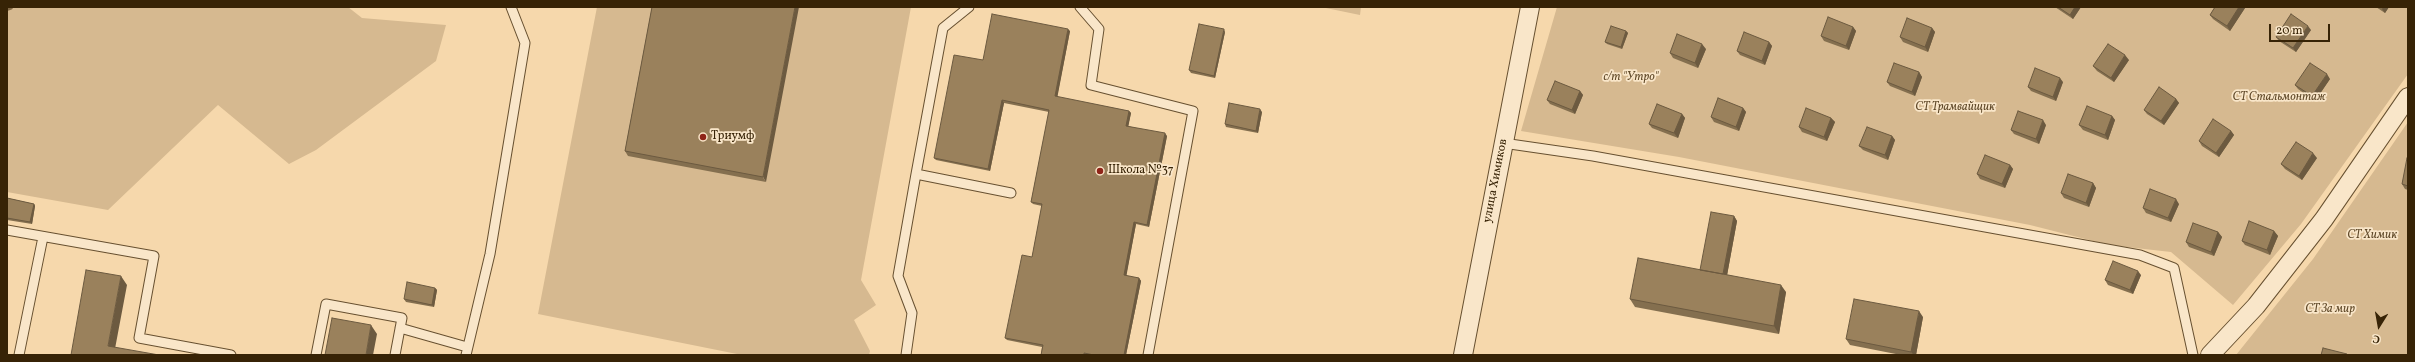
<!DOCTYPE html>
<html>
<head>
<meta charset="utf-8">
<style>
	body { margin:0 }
	#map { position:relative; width:2415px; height:362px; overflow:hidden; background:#f6d8ac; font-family:Vollkorn,serif }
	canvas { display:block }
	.frame { position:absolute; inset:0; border:8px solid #372306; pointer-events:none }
	.north { position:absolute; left:2359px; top:306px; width:40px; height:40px; -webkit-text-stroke:3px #f9e6c9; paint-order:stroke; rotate:191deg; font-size:11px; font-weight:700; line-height:16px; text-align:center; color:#372306 }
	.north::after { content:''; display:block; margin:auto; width:14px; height:18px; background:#372306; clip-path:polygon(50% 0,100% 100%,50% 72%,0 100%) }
	.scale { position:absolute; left:2269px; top:24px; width:61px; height:18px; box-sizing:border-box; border:2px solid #372306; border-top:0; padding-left:5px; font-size:12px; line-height:14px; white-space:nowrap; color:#372306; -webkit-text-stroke:3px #f9e6c9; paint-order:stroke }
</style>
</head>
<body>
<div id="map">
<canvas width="2415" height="362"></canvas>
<div class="frame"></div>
<div class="north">С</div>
<div class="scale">20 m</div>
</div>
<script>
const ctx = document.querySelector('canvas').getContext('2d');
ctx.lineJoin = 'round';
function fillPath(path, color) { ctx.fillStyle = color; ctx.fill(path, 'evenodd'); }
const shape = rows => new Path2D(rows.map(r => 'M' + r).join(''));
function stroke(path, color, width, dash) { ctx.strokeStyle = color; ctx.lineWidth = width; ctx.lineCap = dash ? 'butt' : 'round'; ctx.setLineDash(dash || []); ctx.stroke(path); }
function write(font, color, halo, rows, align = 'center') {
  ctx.font = font + ' Vollkorn,serif'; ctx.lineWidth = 3.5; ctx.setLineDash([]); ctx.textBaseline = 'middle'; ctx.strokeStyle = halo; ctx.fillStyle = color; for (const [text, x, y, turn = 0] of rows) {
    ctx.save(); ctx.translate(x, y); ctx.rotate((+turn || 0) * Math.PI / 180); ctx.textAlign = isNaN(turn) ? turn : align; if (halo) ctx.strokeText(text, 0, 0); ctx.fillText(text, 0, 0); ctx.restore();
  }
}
fillPath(shape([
	[7,7,348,7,362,18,446,25,436,61,316,150,289,164,218,105,108,210,7,192],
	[597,7,911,7,861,280,876,305,854,320,870,351,869,355,742,355,538,314],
	[1321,7,1361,7,1360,15],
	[1557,7,2408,7,2408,74,2301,224,2233,305,2171,252,2109,245,2030,225,1679,157,1521,131],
	[2408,122,2408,355,2236,355,2313,259]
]), '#d6b990');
stroke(shape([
	[7,8,10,7]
]), '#836a48', 6);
const lane = shape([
	[969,7,943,28,916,174,1011,193],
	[1080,7,1099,29,1091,85,1193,111,1148,355],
	[1503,143,1593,156,2140,255,2174,268,2193,355],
	[7,230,154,256,139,338,231,355],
	[400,328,467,347],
	[19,355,43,237],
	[316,355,326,304,402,318,395,355],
	[466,355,490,254,525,43,511,7],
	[906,355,912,313,898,276,916,174]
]);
const street = shape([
	[1463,355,1530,7],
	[2210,355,2256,306,2324,219,2408,97]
]);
stroke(lane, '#675030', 11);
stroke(street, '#675030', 20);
stroke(lane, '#f9e6c9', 9);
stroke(street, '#f9e6c9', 18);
fillPath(shape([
	[652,7,766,182,628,156,625,151],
	[2055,7,2081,7,2073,19],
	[2215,7,2244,7,2245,8,2230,31,2213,19,2210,15],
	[2376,7,2389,7,2385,13],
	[1853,27,1856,31,1849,50,1824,41,1821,36],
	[1932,28,1935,32,1928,52,1903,42,1900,37],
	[2311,30,2296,52,2279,41,2276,37],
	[1070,31,1057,97,1129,111,1131,113,1128,126,1167,136,1149,227,1136,224,1126,276,1139,278,1141,281,1126,355,1041,355,1042,347,1007,340,1005,338,1032,257,1042,206,1033,204,1031,202,1049,112,1004,103,990,171,936,160,934,158,983,60],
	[1626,31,1628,33,1622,49,1607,44,1605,42],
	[1225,32,1215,78,1191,73,1189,70],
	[1769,42,1772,46,1765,65,1740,55,1737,51],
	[1706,49,1698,68,1673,58,1670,53],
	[2129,60,2114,82,2097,71,2093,66],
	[1919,72,1922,77,1915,96,1890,86,1887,82],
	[2330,79,2315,101,2298,89,2295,85],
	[2063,82,2056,101,2031,91,2028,87],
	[1580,91,1583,95,1575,114,1550,104,1547,100],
	[2176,99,2179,103,2164,125,2147,114,2144,110],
	[1743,108,1746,112,1739,131,1714,122,1711,117],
	[1262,112,1258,133,1226,127,1225,124],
	[1682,114,1685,118,1678,138,1652,128,1649,124],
	[2112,116,2115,120,2108,140,2083,130,2079,125],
	[1831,118,1835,122,1827,141,1802,132,1799,127],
	[2046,125,2039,144,2014,134,2011,130],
	[2231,131,2234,135,2219,157,2202,146,2199,141],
	[1892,136,1895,140,1888,160,1863,150,1859,146],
	[2317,158,2302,180,2285,169,2281,164],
	[2408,158,2408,190,2405,189,2402,184],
	[2010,165,2013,169,2005,188,1980,179,1977,174],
	[2093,183,2096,188,2089,207,2064,198,2061,193],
	[7,198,34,204,35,206,32,224,7,220],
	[2179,204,2171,222,2146,213,2143,208],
	[1734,216,1737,221,1727,275,1786,292,1779,334,1635,307,1630,299,1700,270],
	[2274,231,2278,236,2270,255,2245,245,2242,241],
	[2218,232,2222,237,2214,256,2189,247,2186,242],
	[2141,275,2133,294,2108,285,2105,280],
	[435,288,437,290,434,307,406,302,404,299],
	[1923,317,1916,355,1901,355,1850,345,1846,339]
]), '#846f4f');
fillPath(shape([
	[795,7,799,7,766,182,763,177],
	[2075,7,2081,7,2073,19,2070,15],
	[2239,7,2244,7,2245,8,2230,31,2227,26],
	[2383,7,2389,7,2385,13,2382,9],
	[2308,26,2311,30,2296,52,2293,48],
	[1853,27,1856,31,1849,50,1846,46],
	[1932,28,1935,32,1928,52,1925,47],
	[1068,29,1070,31,1057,99,1055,96],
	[1224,29,1225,32,1215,78,1214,76],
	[1626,31,1628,33,1622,49,1621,47],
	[1769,42,1772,46,1765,65,1762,61],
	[1702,44,1706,49,1698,68,1695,63],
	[2125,55,2129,60,2114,82,2111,78],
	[1919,72,1922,77,1915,96,1912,92],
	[2327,74,2330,79,2315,101,2312,96],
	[2060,78,2063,82,2056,101,2053,97],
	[1580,91,1583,95,1575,114,1572,110],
	[2176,99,2179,103,2164,125,2161,121],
	[1002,100,1004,103,990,171,988,169],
	[1743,108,1746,112,1739,131,1736,127],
	[1260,109,1262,112,1258,133,1256,131],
	[1129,111,1131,113,1128,128,1126,126],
	[1682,114,1685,118,1678,138,1674,133],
	[2112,116,2115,120,2108,140,2105,135],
	[1831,118,1835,122,1827,141,1824,137],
	[2043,120,2046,125,2039,144,2036,139],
	[2231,131,2234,135,2219,157,2216,153],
	[1165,133,1167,136,1149,227,1147,225],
	[1892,136,1895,140,1888,160,1885,155],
	[2313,153,2317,158,2302,180,2299,176],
	[2010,165,2013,169,2005,188,2002,184],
	[2093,183,2096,188,2089,207,2086,203],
	[2176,199,2179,204,2171,222,2168,218],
	[34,204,35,206,32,224,30,222],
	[1734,216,1737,221,1726,281,1723,276],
	[1134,222,1136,224,1126,278,1124,275],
	[2274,231,2278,236,2270,255,2267,250],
	[2218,232,2222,237,2214,256,2211,252],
	[2138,271,2141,275,2133,294,2130,290],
	[121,276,127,285,114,354,108,346],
	[1139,278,1141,281,1126,355,1124,355],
	[1781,285,1786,292,1779,334,1774,326],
	[435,288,437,290,434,307,432,305],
	[1919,311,1923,317,1916,355,1914,355,1911,352],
	[371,325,377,334,373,355,366,355]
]), '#6c5a40');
const building = shape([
	[652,7,795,7,763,177,625,151,652,7],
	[2058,7,2075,7,2070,15,2058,7],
	[2215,7,2239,7,2227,26,2210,15,2215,7],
	[992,14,1068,29,1055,96,1129,111,1126,126,1165,133,1147,225,1134,222,1124,275,1139,278,1124,355,1094,355,1084,353,1084,355,1041,355,1043,345,1005,338,1022,255,1032,257,1042,204,1031,202,1049,110,1002,100,988,169,934,158,954,55,983,60,992,14],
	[2291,14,2308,26,2293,48,2276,37,2291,14],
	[1828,17,1853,27,1846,46,1821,36,1828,17],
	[1907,18,1932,28,1925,47,1900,37,1907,18],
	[1199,24,1224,29,1214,76,1189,70,1199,24],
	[1611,26,1626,31,1621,47,1605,42,1611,26],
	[1744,32,1769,42,1762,61,1737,51,1744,32],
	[1677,34,1702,44,1695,63,1670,53,1677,34],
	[2108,44,2125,55,2111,78,2093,66,2108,44],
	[1894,63,1919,72,1912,92,1887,82,1894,63],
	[2310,63,2327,74,2312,96,2295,85,2310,63],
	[2035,68,2060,78,2053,97,2028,87,2035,68],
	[1555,81,1580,91,1572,110,1547,100,1555,81],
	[2159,87,2176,99,2161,121,2144,110,2159,87],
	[1718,98,1743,108,1736,127,1711,117,1718,98],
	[1229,103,1260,109,1256,131,1225,124,1229,103],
	[1657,104,1682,114,1674,133,1649,124,1657,104],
	[2087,106,2112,116,2105,135,2079,125,2087,106],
	[1806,108,1831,118,1824,137,1799,127,1806,108],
	[2018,111,2043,120,2036,139,2011,130,2018,111],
	[2213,119,2231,131,2216,153,2199,141,2213,119],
	[1867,127,1892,136,1885,155,1859,146,1867,127],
	[2296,142,2313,153,2299,176,2281,164,2296,142],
	[1985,155,2010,165,2002,184,1977,174,1985,155],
	[2407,158,2408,158,2408,186,2402,184,2407,158],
	[2068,174,2093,183,2086,203,2061,193,2068,174],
	[2150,189,2176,199,2168,218,2143,208,2150,189],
	[7,198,34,204,30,222,7,218,7,198],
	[1711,212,1734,216,1723,274,1700,270,1711,212],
	[2249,221,2274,231,2267,250,2242,241,2249,221],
	[2193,223,2218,232,2211,252,2186,242,2193,223],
	[1638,258,1781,285,1774,326,1630,299,1638,258],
	[2113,261,2138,271,2130,290,2105,280,2113,261],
	[86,270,121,276,108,346,159,355,71,355,86,270],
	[407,282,435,288,432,305,404,299,407,282],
	[1854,299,1919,311,1911,352,1846,339,1854,299],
	[332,318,371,325,366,355,325,355,332,318],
	[2323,348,2347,354,2347,355,2321,355,2323,348]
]);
fillPath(building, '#9a815c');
stroke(building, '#6c5a40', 1);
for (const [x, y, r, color] of [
	[703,137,4,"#8f2418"],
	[1100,171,4,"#8f2418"]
]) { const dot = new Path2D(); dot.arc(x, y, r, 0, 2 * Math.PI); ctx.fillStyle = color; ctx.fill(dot); stroke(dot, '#f9e6c9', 1.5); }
write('italic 12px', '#5f4828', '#f9e6c9', [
	["с/т \"Утро\"",1631,78],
	["СТ Стальмонтаж",2279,98],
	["СТ Трамвайщик",1955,108],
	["СТ Химик",2372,236],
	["СТ За мир",2330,310]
]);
write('12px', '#372306', '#f9e6c9', [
	["Триумф",711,137],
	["Школа №37",1108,171]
], 'left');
write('12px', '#372306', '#f9e6c9', [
	["улица Химиков",1496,181,-79]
]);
</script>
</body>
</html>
